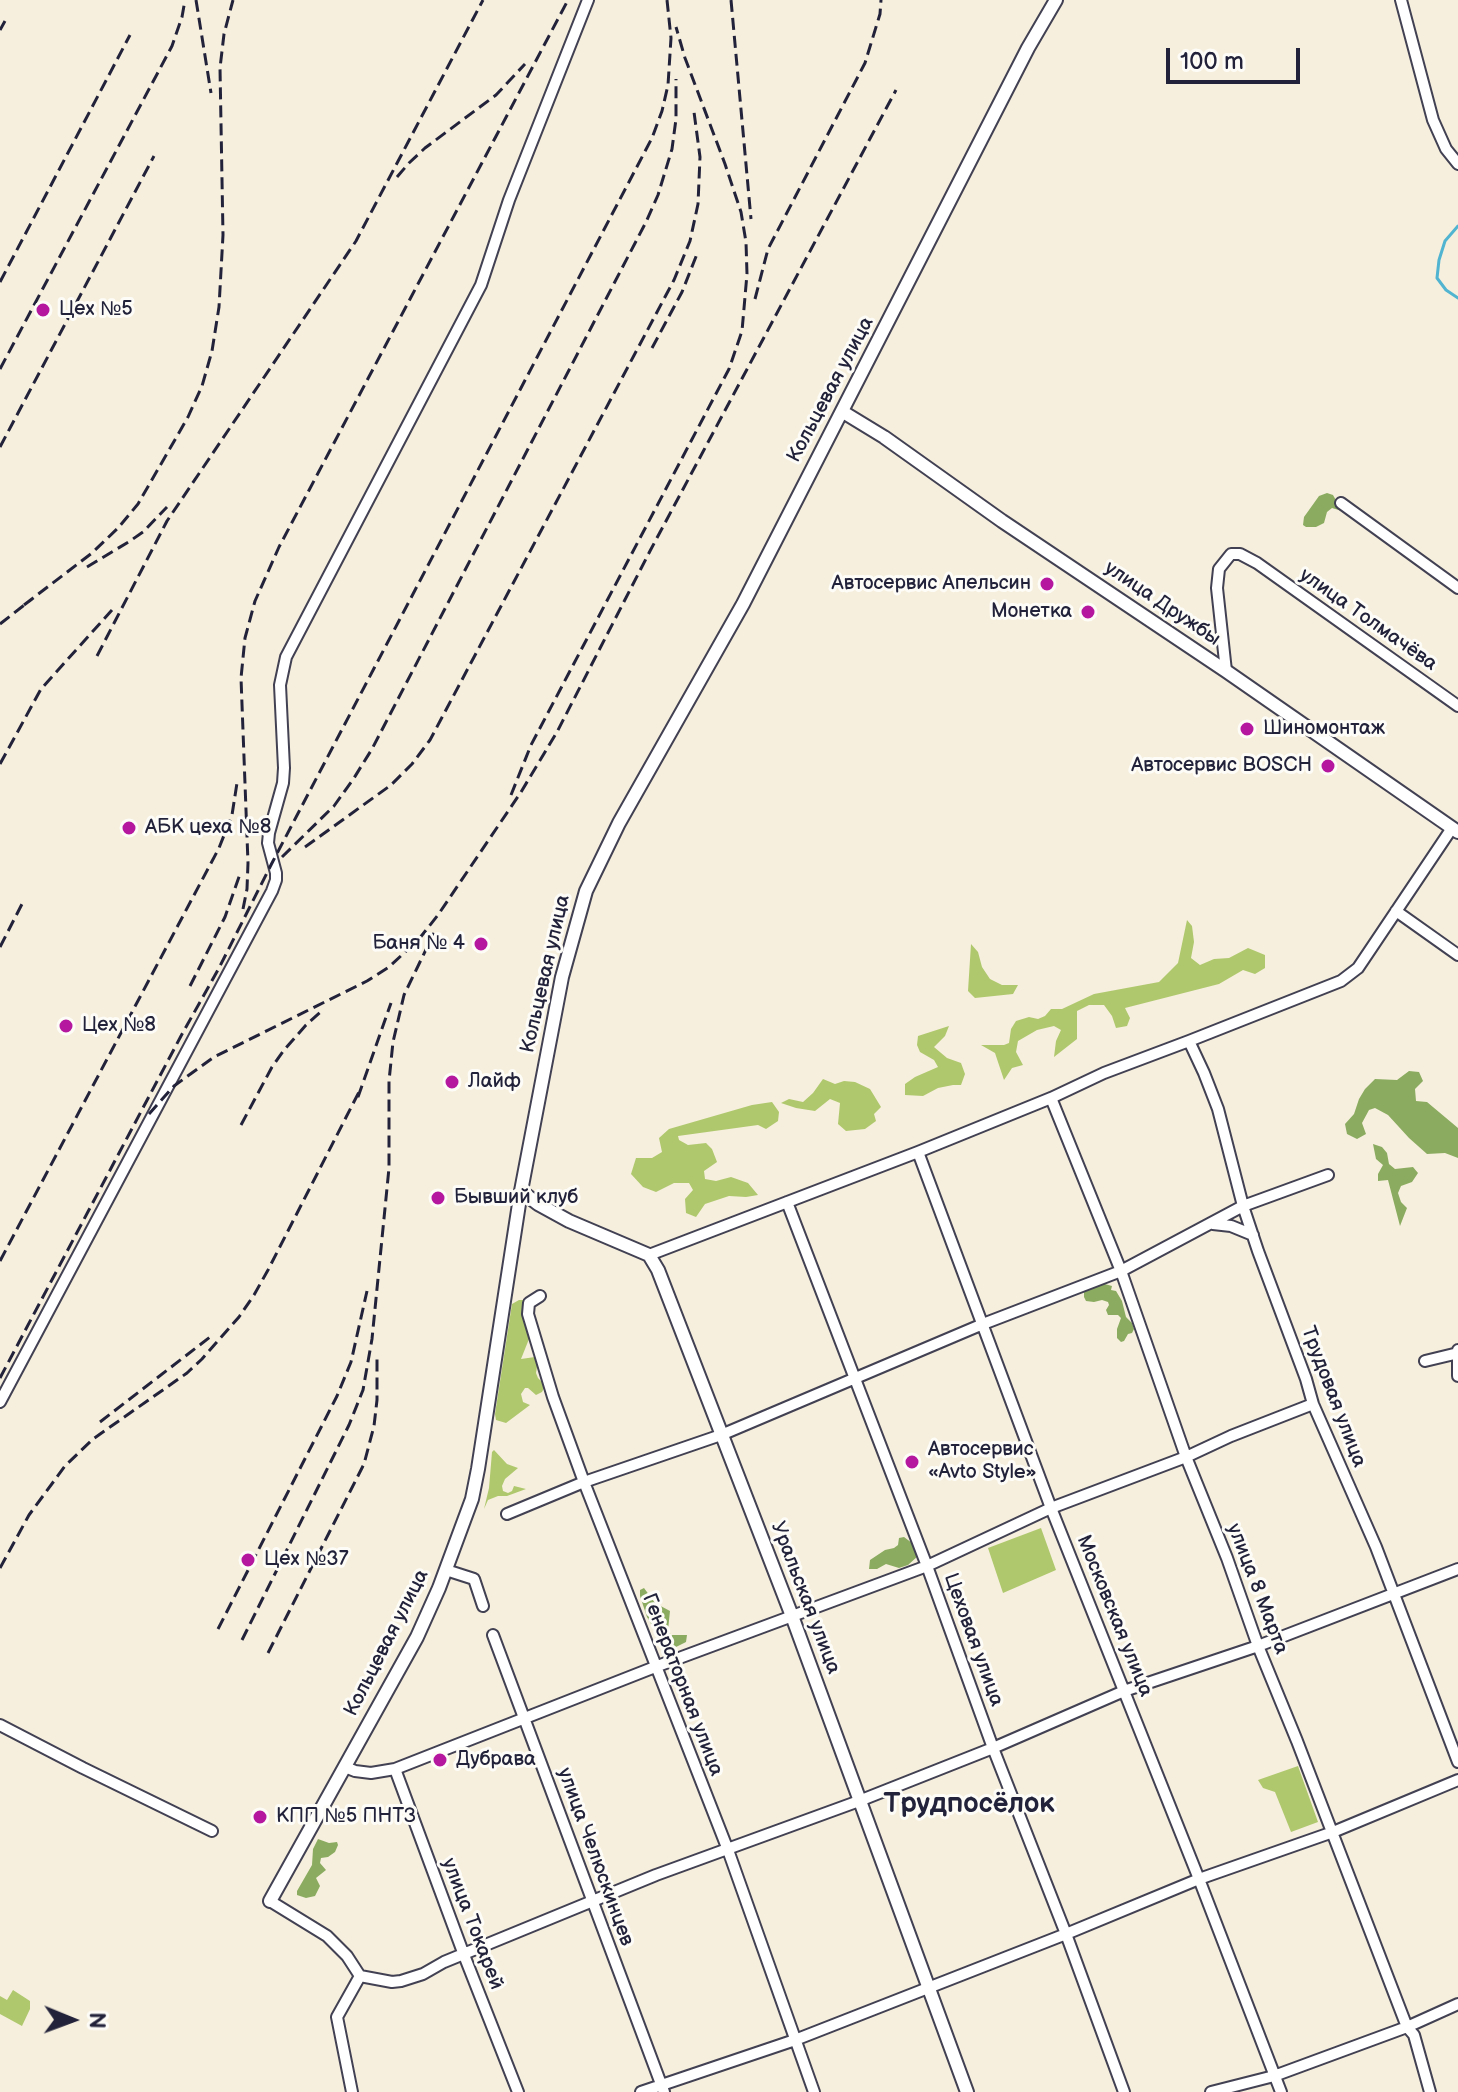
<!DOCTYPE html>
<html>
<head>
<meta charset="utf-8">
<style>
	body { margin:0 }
	#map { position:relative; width:1458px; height:2092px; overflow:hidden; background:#f6efdd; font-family:"Balsamiq Sans",sans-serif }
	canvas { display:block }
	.north { position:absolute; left:32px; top:1980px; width:80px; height:80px; -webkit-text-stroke:6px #fdfcf7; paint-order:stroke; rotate:91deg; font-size:22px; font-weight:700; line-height:32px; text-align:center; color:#22223b }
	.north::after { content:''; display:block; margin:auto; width:28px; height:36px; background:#22223b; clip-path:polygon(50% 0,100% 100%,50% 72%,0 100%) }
	.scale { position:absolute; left:1166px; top:48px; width:134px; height:36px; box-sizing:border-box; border:4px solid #22223b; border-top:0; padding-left:10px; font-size:24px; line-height:28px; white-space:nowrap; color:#22223b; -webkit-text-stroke:6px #fdfcf7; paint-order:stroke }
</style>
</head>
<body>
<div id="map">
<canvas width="1458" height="2092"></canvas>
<div class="north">N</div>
<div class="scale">100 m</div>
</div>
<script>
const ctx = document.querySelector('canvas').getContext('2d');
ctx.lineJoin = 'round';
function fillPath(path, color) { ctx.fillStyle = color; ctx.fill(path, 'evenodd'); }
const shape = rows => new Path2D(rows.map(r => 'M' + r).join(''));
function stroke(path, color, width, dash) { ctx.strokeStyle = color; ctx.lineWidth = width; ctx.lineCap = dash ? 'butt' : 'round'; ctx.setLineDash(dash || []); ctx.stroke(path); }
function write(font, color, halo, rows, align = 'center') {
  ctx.font = font + ' "Balsamiq Sans",sans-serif'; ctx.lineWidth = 6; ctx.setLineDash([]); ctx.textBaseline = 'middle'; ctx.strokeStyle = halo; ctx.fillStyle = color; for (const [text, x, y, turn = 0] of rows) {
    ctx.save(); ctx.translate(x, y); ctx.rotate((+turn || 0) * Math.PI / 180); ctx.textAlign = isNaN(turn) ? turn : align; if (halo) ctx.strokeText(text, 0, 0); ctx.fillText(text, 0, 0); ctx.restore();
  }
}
fillPath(shape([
	[1187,920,1192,926,1194,942,1191,958,1200,965,1214,959,1229,958,1248,948,1265,955,1265,968,1255,974,1243,970,1219,984,1125,1008,1130,1018,1127,1026,1116,1028,1112,1016,1104,1005,1089,1005,1077,1011,1077,1039,1054,1057,1056,1041,1061,1030,1054,1026,1037,1030,1018,1041,1016,1052,1023,1065,1012,1068,1004,1080,995,1053,981,1045,1004,1045,1009,1043,1011,1029,1016,1021,1029,1017,1038,1019,1045,1016,1051,1009,1062,1009,1094,994,1159,982,1178,963],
	[971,944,978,952,982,967,990,979,1002,985,1018,985,1013,994,975,998,968,991],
	[949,1026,945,1036,934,1047,947,1058,961,1063,965,1074,961,1085,953,1085,938,1088,923,1096,905,1095,905,1084,915,1077,938,1067,934,1060,920,1052,917,1045,918,1036],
	[823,1079,835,1084,844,1081,855,1082,870,1089,881,1107,874,1114,876,1121,865,1129,846,1131,838,1124,840,1103,830,1099,815,1111,796,1108,781,1103,789,1099,803,1102,813,1093],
	[772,1102,779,1112,778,1121,766,1129,758,1125,678,1136,679,1140,688,1145,706,1143,712,1149,717,1162,704,1171,705,1179,716,1181,731,1177,748,1183,758,1195,746,1197,729,1196,705,1204,696,1217,686,1213,685,1199,693,1190,689,1183,674,1183,656,1192,643,1187,631,1174,636,1158,652,1158,662,1152,659,1138,669,1129,752,1105],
	[519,1300,523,1300,531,1309,529,1339,521,1359,535,1357,538,1360,536,1373,538,1378,544,1384,544,1388,542,1392,536,1395,528,1388,525,1388,521,1394,523,1402,530,1405,506,1423,496,1420,495,1414,512,1304],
	[494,1450,507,1464,518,1468,505,1479,502,1486,503,1491,508,1493,512,1491,514,1486,526,1489,507,1496,498,1496,488,1500,484,1509,489,1488,492,1452],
	[1041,1528,1056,1570,1003,1593,988,1548],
	[1298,1766,1318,1822,1291,1832,1275,1792,1263,1788,1258,1780],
	[13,1990,30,2001,30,2009,22,2026,0,2014,0,1996,7,2000]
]), '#afc86d');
fillPath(shape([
	[1327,493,1333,495,1342,511,1332,508,1327,512,1324,523,1316,527,1306,527,1303,525,1304,517,1319,496],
	[1409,1071,1419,1072,1423,1081,1415,1089,1416,1101,1427,1102,1458,1128,1458,1158,1445,1153,1427,1154,1409,1138,1388,1115,1375,1108,1369,1110,1362,1123,1366,1134,1357,1139,1347,1134,1345,1124,1354,1114,1359,1099,1365,1089,1375,1079,1397,1080],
	[1373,1144,1382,1147,1387,1153,1389,1164,1395,1169,1413,1167,1418,1173,1412,1182,1401,1186,1398,1193,1401,1202,1407,1208,1400,1226,1388,1180,1378,1181,1378,1174,1383,1165,1376,1159],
	[1101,1283,1112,1286,1111,1290,1116,1291,1122,1301,1126,1317,1132,1323,1134,1329,1132,1333,1128,1334,1124,1341,1121,1342,1117,1338,1117,1329,1121,1318,1118,1315,1108,1315,1106,1310,1109,1305,1108,1302,1102,1300,1094,1302,1086,1301,1084,1297,1084,1292],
	[904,1537,916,1546,918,1551,918,1556,908,1565,899,1568,886,1564,877,1569,869,1569,870,1560,885,1550,894,1548,898,1545,899,1538],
	[644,1588,655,1603,670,1611,668,1630,671,1635,687,1635,686,1642,676,1647,664,1646,647,1617,640,1596,640,1590],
	[318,1839,329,1843,337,1842,338,1845,335,1852,328,1857,321,1858,320,1863,326,1870,316,1878,320,1886,315,1896,306,1898,297,1895,297,1891,312,1865,313,1849]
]), '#8bac60');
stroke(shape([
	[1458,226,1445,241,1439,260,1437,278,1446,290,1458,298]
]), '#51b4d0', 3);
const minor = shape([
	[1401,0,1433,120,1446,149,1458,164],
	[1341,503,1458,588],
	[1226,671,1217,588,1219,569,1231,554,1240,554,1257,563,1458,706],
	[1396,911,1458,955],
	[1189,1041,1204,1073,1218,1109,1243,1206,1258,1251,1306,1379,1313,1404,1376,1547,1458,1762],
	[1051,1098,1121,1271,1186,1457,1227,1558,1258,1646,1297,1741,1407,2027,1414,2035,1430,2092],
	[918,1152,1051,1508,1199,1879,1281,2092],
	[787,1202,927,1566,993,1748,1066,1934,1124,2092],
	[1213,1224,1231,1226,1253,1235],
	[649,1255,918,1152,1051,1098,1104,1073,1189,1041,1341,981,1358,968,1452,828],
	[540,1296,529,1303,528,1314,553,1397,584,1482,728,1850,814,2092],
	[1458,1350,1458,1376],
	[1425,1361,1458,1353],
	[0,1402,272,891,276,880,276,873,268,843,269,833,283,783,284,768,280,685,286,657,481,285,509,200,588,0],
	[507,1514,584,1482,721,1435,983,1324,1121,1271,1243,1206,1328,1175],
	[446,1570,474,1579,483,1606],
	[493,1635,664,2092],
	[0,1725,83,1768,212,1831],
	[345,1767,355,1771,371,1773,395,1769,655,1667,927,1566,1051,1508,1186,1457,1231,1436,1313,1404],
	[395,1769,464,1955,518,2092],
	[270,1901,327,1936,347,1956,360,1976],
	[360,1976,392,1982,401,1981,423,1974,444,1962,656,1875,859,1801,993,1748,1124,1691,1258,1646,1458,1569],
	[352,2092,337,2017,360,1976],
	[641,2092,795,2040,1066,1934,1199,1879,1333,1832,1458,1780],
	[1211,2092,1274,2076,1407,2027,1458,2004]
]);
const tertiary = shape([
	[843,412,884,437,1002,521,1226,671,1458,832],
	[521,1191,538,1204,569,1221,649,1255,658,1270,792,1616,967,2092],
	[270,1901,417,1637,439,1588,472,1499,478,1469,521,1191,562,977,586,891,619,823,743,604,1028,48,1056,0]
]);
stroke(minor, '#424153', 14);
stroke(tertiary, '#424153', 16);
stroke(minor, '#fff', 10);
stroke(tertiary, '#fff', 12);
stroke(shape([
	[196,0,211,93],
	[731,0,751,219],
	[0,30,5,21],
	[397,177,409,163,425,148,496,95,525,64],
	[0,282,130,35],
	[755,299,768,249,865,63,880,14,881,0],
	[652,348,682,292,697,254],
	[0,369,172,46,182,17,185,0],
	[0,447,154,156],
	[87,567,130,541,143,532,167,507],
	[24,605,92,553,118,528,138,504,188,417,202,386,212,351,219,307,223,235,220,68,224,34,233,0],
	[0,624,32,599],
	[97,656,167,521,356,241,483,0],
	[0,764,41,689,112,610],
	[511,795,531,745,729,369,742,331,747,274,746,242,741,212,725,164,685,58,676,27],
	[305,847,391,785,412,764,430,740,674,280,690,241,698,204,700,157,694,112],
	[282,857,334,806,354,778,372,749,646,222,658,195,672,149,676,119,676,79],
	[243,909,247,889,248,863,241,678,245,638,255,601,279,547,568,0],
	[0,947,22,904],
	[190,986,225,917,240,874],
	[358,1097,391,1003],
	[149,1114,174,1086,214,1057,367,981,389,967,419,939,438,915,521,792,557,732,650,551,896,90],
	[241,1125,272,1067,284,1050,306,1025,324,1009],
	[0,1261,219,848,232,815,237,783],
	[0,1378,181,1036,219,968,272,863,652,138,662,111,668,85,671,38,667,0],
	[100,1422,214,1334],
	[0,1568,29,1515,65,1466,93,1439,187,1373,202,1359,239,1317,254,1295,268,1270,361,1088],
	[218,1629,337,1396,351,1362,367,1291],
	[242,1640,349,1425,363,1390,372,1339,389,1168,389,1081,393,1042,404,995,434,933],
	[268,1653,364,1464,374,1426,377,1400,377,1359]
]), '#22223b', 3, [12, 6]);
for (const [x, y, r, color] of [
	[43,310,8,"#b5179e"],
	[1047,584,8,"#b5179e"],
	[1088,612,8,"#b5179e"],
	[1247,729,8,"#b5179e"],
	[1328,766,8,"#b5179e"],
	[129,828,8,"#b5179e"],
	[481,944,8,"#b5179e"],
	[66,1026,8,"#b5179e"],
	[452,1082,8,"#b5179e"],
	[438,1198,8,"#b5179e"],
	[912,1462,8,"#b5179e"],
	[248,1560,8,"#b5179e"],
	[440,1760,8,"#b5179e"],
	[260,1817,8,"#b5179e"]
]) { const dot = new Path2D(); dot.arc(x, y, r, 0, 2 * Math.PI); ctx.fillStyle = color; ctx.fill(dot); stroke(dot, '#fdfcf7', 3); }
write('20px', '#22223b', '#fdfcf7', [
	["Цех №5",59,310],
	["Автосервис Апельсин",1031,584,"right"],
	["Монетка",1072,612,"right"],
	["Шиномонтаж",1263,729],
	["Автосервис BOSCH",1312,766,"right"],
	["АБК цеха №8",145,828],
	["Баня № 4",465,944,"right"],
	["Цех №8",82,1026],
	["Лайф",468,1082],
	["Бывший клуб",454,1198],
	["Автосервис",928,1450],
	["«Avto Style»",928,1473],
	["Цех №37",264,1560],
	["Дубрава",456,1760],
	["КПП №5 ПНТЗ",276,1817]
], 'left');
write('20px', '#22223b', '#fdfcf7', [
	["Кольцевая улица",831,390,-62],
	["улица Дружбы",1162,604,34],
	["улица Толмачёва",1368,620,35],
	["Кольцевая улица",546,974,-77],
	["Трудовая улица",1333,1397,69],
	["улица 8 Марта",1257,1589,69],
	["Уральская улица",805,1598,69],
	["Московская улица",1114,1616,68],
	["Цеховая улица",973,1640,70],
	["Кольцевая улица",387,1643,-63],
	["Генераторная улица",682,1685,69],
	["улица Челюскинцев",595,1857,70],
	["улица Токарей",472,1924,69]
]);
write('bold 28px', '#22223b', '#fdfcf7', [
	["Трудпосёлок",969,1805]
]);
</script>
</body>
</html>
